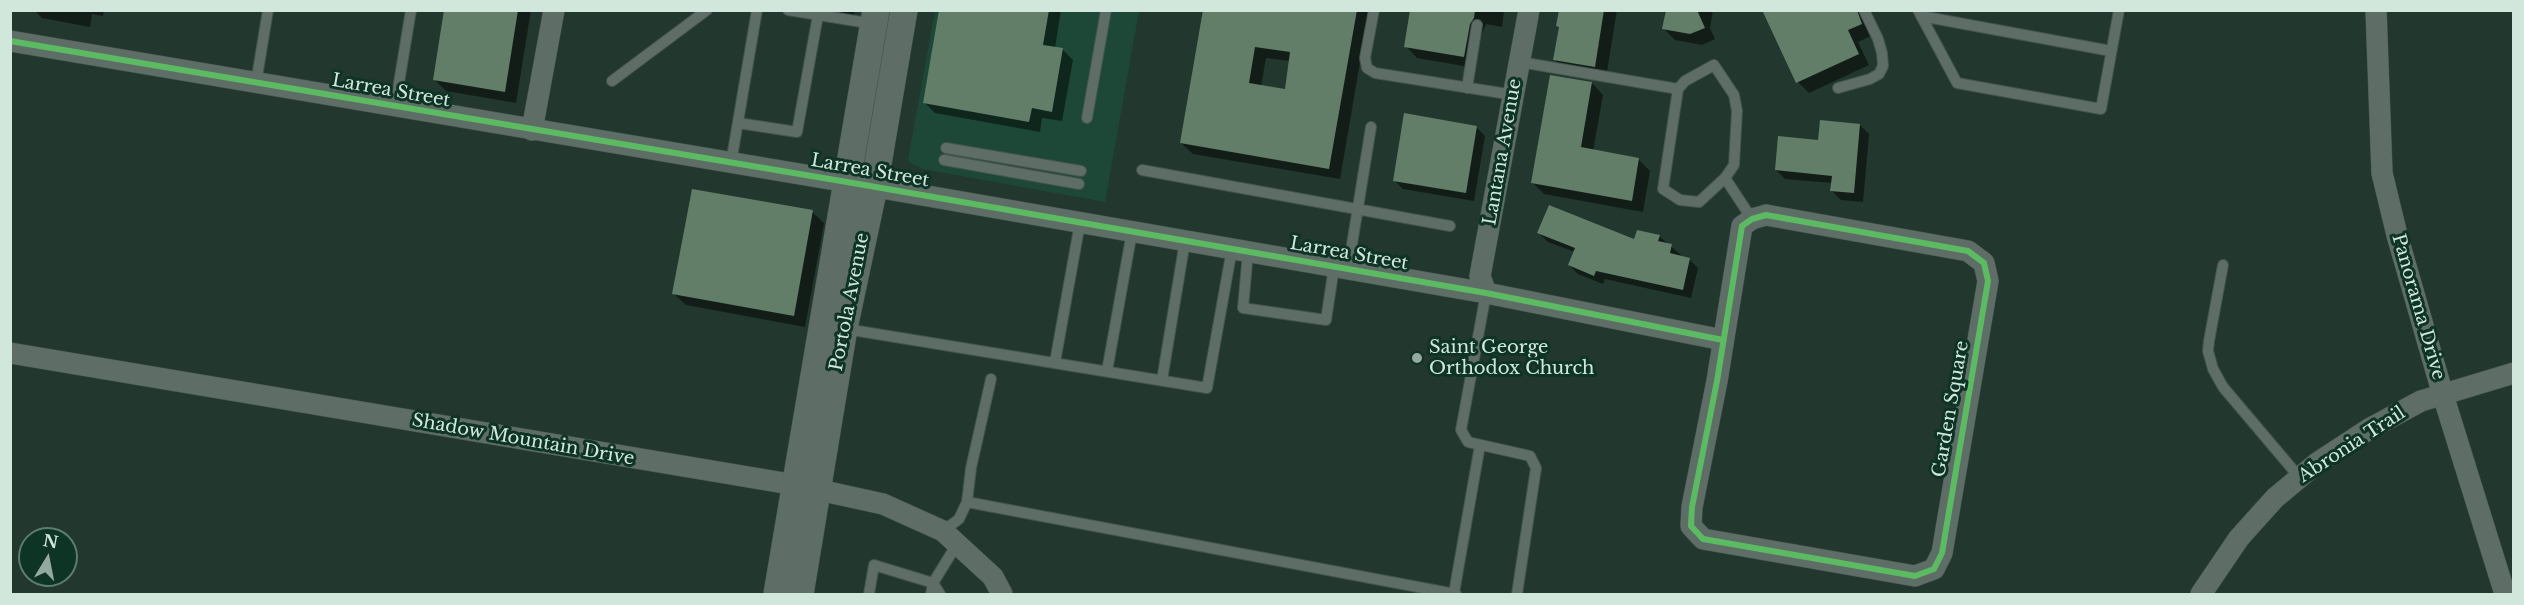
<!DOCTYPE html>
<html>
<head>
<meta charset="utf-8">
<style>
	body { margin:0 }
	#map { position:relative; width:2524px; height:605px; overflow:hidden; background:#22372e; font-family:"Libre Baskerville",serif }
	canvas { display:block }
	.frame { position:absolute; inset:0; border:12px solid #d2e7dc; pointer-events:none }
	.north { position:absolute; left:18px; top:527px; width:60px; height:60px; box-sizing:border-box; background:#0e3425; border:2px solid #5c7c6e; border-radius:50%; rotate:10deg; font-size:16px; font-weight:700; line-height:24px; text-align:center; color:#d2e7dc }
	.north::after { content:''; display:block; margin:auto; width:21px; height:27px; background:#94a99f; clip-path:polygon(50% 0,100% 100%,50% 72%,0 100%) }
</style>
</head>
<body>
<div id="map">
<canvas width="2524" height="605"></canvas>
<div class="frame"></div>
<div class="north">N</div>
</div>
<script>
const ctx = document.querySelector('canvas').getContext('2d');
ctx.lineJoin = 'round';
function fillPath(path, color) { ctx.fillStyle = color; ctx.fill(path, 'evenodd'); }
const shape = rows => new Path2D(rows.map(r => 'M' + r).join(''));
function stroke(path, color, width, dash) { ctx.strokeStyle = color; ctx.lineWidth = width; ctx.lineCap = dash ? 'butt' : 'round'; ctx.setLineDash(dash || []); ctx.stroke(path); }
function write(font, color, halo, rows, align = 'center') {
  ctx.font = font + ' "Libre Baskerville",serif'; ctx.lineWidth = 6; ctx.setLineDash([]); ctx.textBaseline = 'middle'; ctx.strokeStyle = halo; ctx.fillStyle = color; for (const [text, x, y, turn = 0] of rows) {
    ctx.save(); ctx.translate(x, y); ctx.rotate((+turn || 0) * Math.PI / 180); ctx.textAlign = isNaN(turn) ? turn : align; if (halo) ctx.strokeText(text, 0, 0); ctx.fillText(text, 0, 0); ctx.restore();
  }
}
fillPath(shape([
	[935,11,1139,11,1105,202,923,169,912,164,908,160]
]), '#1d4837');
fillPath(shape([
	[34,10,104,10,103,16,92,14,90,27,42,18],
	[446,10,531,10,516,103,446,91,434,79],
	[801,10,855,10,853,20],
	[941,10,1061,10,1055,48,1063,50,1073,60,1062,121,1042,118,1040,132,935,113,924,102],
	[1204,10,1369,10,1340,179,1193,154,1181,143],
	[1266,58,1290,61,1286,90,1261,86],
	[1411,10,1504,10,1502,27,1486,24,1481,36,1475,68,1417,58,1406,46],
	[1561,10,1617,10,1606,78,1566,71,1555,60,1560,28,1558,26],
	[1665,10,1713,10,1710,28,1715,39,1702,45,1675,40,1664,29],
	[1764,10,1863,10,1873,35,1858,42,1869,65,1809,93,1798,82],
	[1592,83,1603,95,1593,151,1638,159,1650,171,1643,212,1544,194,1532,182],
	[1860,125,1869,134,1863,202,1841,200,1832,191,1833,183,1785,179,1776,170],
	[1476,127,1485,136,1474,201,1403,189,1394,180],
	[812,212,824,223,805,327,686,305,674,294],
	[1539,233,1636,241,1659,236,1681,255,1680,257,1689,259,1698,268,1691,298,1605,279,1603,284,1578,274,1569,265,1575,252,1548,242]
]), '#0007');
fillPath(shape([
	[444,10,518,10,505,92,433,80],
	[939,10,1049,10,1043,45,1063,48,1052,112,1032,108,1029,122,923,103],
	[1203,10,1357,10,1329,169,1180,143],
	[1255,47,1290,52,1285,89,1249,83],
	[1410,10,1475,10,1474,18,1470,24,1464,57,1404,47],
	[1559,10,1604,10,1595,67,1553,60,1559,27,1556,26],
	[1666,10,1697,10,1705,28,1690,34,1662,29],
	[1762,10,1857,10,1862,24,1848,30,1859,54,1796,83],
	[1550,75,1592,82,1581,147,1639,158,1632,201,1531,183],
	[1404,113,1477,126,1466,193,1393,181],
	[1820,120,1860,124,1854,193,1830,191,1832,176,1775,170,1778,136,1818,140],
	[692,189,813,210,794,316,672,294],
	[1549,205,1634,239,1637,230,1660,235,1658,241,1672,244,1670,253,1690,258,1683,290,1596,271,1594,276,1568,265,1575,248,1537,233]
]), '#627e68');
const service = shape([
	[788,10,874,24],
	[1374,10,1365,58,1367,68,1375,73,1514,95],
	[1918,10,1957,83,2101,109,2119,10],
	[1921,16,2111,51],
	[1520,62,1678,89,1685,81,1714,65,1734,95,1737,111,1734,165,1725,178,1699,202,1680,200,1663,189,1678,89],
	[612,81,707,10],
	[256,83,268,10],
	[1467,88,1477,25],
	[1838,88,1870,79,1879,74,1883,66,1882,53,1878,39,1864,10],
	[395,107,411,10],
	[1087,118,1106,10],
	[738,123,797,132,818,15],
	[946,148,1081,171],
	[944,160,1079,184],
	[731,163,757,10],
	[1142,170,1450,226],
	[1725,178,1752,219],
	[1248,252,1243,308,1326,320,1334,267],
	[2223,265,2209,341,2208,351,2213,369,2223,387,2300,478],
	[1348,269,1371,127],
	[1486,293,1461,430,1468,442,1530,456,1536,468,1517,594],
	[846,329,1207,388,1232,249],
	[1055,362,1080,223],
	[1107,371,1132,232],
	[1162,380,1185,241],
	[967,502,1455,594],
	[943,531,959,519,967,502,971,468,991,379],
	[869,594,874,565,933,583,940,594],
	[931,594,933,583,957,544],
	[1456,594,1454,593,1480,445]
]);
const minor = shape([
	[2376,10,2382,173,2397,235,2443,395,2505,594],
	[10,41,847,182,1486,293,1723,340],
	[532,130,554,10],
	[1766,215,1968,251,1984,263,1988,281,1942,553,1934,569,1915,576,1703,539,1691,526,1692,507,1717,381,1742,226,1752,219,1766,215],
	[1486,293,1480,276,1529,10],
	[10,353,796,485,883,504,943,531,993,577,1002,594],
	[2201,594,2239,538,2275,498,2317,463,2369,429,2421,401,2514,373]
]);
const tertiary = shape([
	[777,594,876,10],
	[800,594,844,328,874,187,904,10]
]);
stroke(service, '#43544d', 12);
stroke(minor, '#43544d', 22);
stroke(tertiary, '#43544d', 28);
stroke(service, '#5e6d65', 10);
stroke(minor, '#5e6d65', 21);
stroke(tertiary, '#5e6d65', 27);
stroke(shape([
	[10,41,847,182,1486,293,1723,340],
	[1766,215,1968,251,1984,263,1988,281,1942,553,1934,569,1915,576,1703,539,1691,526,1692,507,1717,381,1742,226,1752,219,1766,215]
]), '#5cba63', 6);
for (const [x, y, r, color] of [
	[1417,358,6,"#94a99f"]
]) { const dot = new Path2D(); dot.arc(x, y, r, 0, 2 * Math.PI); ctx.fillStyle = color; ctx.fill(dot); stroke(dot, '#0e3425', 2); }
write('18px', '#d2e7dc', '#0e3425', [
	["Larrea Street",391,91,10],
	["Lantana Avenue",1503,152,-80],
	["Larrea Street",870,171,10],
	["Larrea Street",1349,254,10],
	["Portola Avenue",850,302,-79],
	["Panorama Drive",2418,307,74],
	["Garden Square",1951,409,-80],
	["Shadow Mountain Drive",523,440,10],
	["Abronia Trail",2352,445,-33]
]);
write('18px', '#d2e7dc', '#0e3425', [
	["Saint George",1429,348],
	["Orthodox Church",1429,369]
], 'left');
</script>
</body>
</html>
